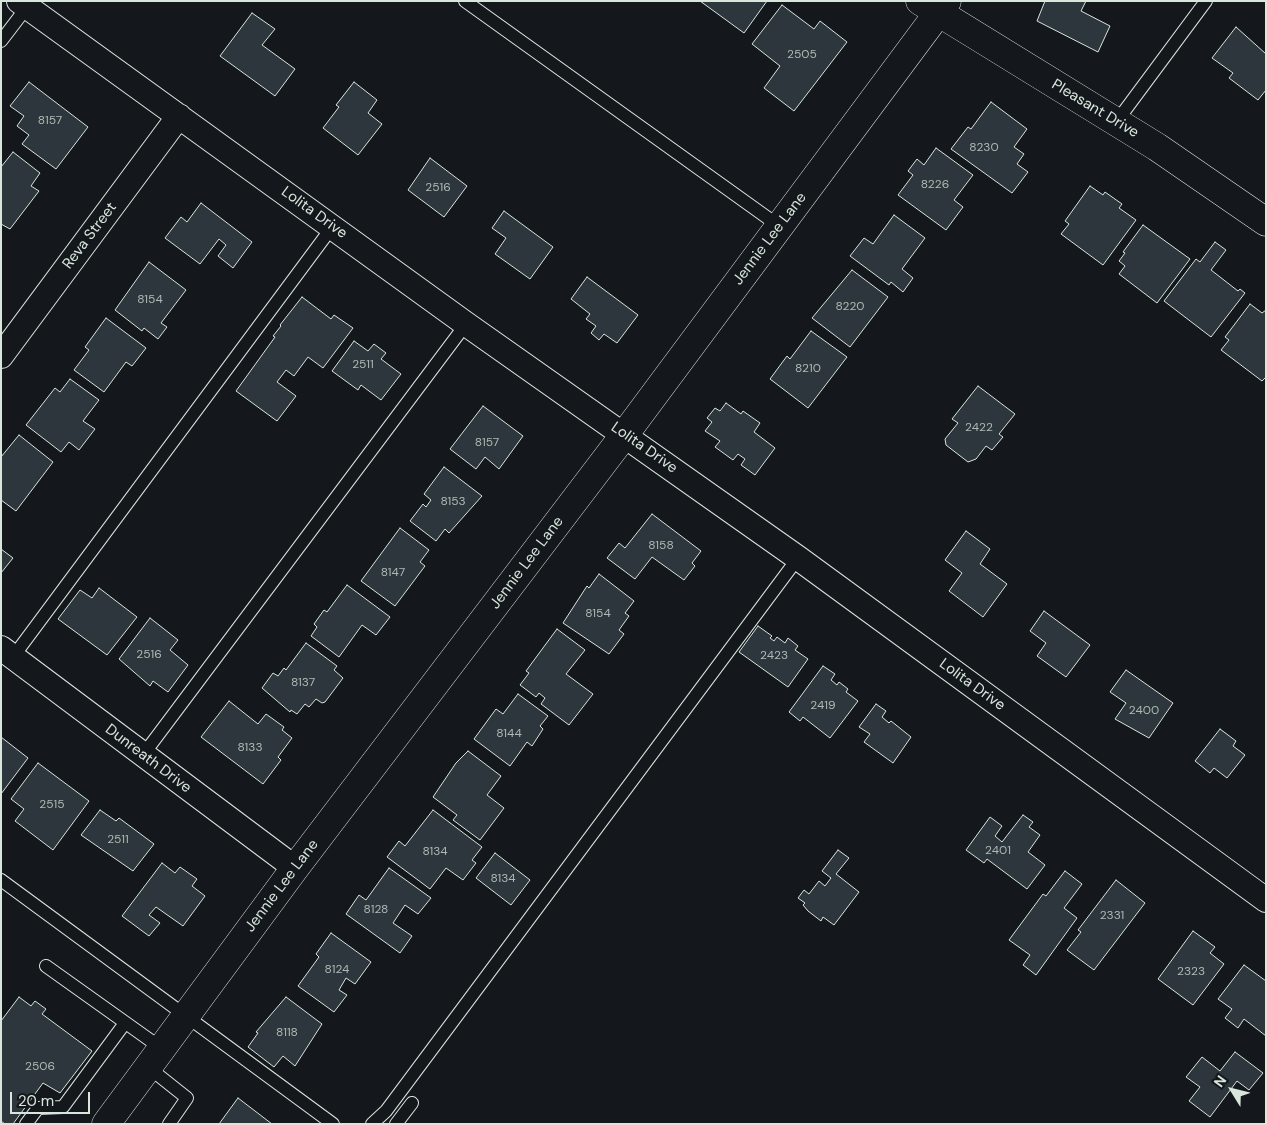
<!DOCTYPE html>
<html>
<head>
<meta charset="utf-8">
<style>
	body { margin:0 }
	#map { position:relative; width:1267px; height:1125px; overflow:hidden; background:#14181c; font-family:"DM Sans",sans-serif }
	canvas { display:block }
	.frame { position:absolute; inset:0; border:2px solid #d8e6dc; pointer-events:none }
	.north { position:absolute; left:1207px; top:1065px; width:50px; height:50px; -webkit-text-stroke:4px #14181c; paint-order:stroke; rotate:306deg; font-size:14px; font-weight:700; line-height:20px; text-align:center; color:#d8e6dc }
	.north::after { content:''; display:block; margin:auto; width:18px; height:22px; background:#d8e6dc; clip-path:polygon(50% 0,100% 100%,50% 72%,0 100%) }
	.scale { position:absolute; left:10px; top:1092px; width:80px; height:22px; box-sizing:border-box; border:2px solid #d8e6dc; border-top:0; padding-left:6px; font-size:15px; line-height:18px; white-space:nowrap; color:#d8e6dc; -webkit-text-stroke:4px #14181c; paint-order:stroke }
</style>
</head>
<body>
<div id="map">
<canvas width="1267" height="1125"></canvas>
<div class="frame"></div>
<div class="north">N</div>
<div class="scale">20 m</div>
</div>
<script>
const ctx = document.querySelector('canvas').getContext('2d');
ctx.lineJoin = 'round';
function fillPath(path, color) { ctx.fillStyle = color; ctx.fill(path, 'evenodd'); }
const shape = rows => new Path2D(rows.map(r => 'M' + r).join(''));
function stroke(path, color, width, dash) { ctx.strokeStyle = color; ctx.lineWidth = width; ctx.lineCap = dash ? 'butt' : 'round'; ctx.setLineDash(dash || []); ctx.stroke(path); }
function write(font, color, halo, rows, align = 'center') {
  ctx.font = font + ' "DM Sans",sans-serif'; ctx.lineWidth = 4; ctx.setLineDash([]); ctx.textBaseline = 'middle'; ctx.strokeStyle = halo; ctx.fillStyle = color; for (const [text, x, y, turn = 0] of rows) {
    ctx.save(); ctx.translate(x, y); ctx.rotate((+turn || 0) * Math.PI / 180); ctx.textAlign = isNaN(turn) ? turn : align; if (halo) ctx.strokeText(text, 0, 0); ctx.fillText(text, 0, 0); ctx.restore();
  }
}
const building = shape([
	[700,1,767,1,744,33,700,1],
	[1045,1,1086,1,1081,11,1110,26,1098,52,1037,21,1045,1],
	[782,5,814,29,820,21,847,42,794,111,764,88,780,66,752,44,782,5],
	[252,13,275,29,262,45,295,69,275,96,220,56,252,13],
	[1236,27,1266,54,1266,90,1258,100,1229,78,1233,73,1212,58,1236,27],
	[29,82,88,127,56,169,22,144,29,135,17,126,24,116,10,106,29,82],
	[354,82,377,100,368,113,382,124,358,155,323,128,339,107,336,105,354,82],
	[991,102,1027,129,1014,147,1024,154,1017,164,1028,172,1012,193,951,149,968,127,971,129,991,102],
	[936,148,973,175,954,200,963,207,946,230,898,195,913,175,908,171,917,159,924,165,936,148],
	[13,152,40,173,31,186,39,191,10,229,1,224,1,167,13,152],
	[430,158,467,186,444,217,408,190,430,158],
	[1090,186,1103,195,1105,192,1122,204,1119,208,1136,220,1103,265,1061,234,1069,224,1065,221,1090,186],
	[201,203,252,242,233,268,218,256,226,245,219,239,200,264,165,238,181,217,187,222,201,203],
	[504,211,553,247,530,279,495,254,506,238,492,228,504,211],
	[894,215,925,238,902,269,913,278,903,292,891,282,889,285,850,256,864,238,873,244,894,215],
	[1143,225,1190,259,1157,303,1119,274,1125,266,1119,261,1125,253,1123,252,1143,225],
	[1215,242,1226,250,1211,270,1238,291,1240,289,1245,293,1211,337,1164,301,1196,259,1200,262,1215,242],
	[149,262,186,290,161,323,167,327,158,339,144,328,142,331,115,310,149,262],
	[852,270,888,297,850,347,812,318,852,270],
	[587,277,638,315,617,343,604,334,599,340,591,333,596,326,586,319,590,314,571,299,587,277],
	[302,297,331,319,334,315,353,328,323,368,308,357,294,376,286,370,277,382,296,396,277,421,236,391,275,337,273,336,281,326,280,325,302,297],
	[1250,304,1262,313,1266,310,1266,377,1262,381,1221,350,1229,340,1225,337,1250,304],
	[106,318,146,348,132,366,126,362,104,392,74,370,89,350,85,347,106,318],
	[811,331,847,357,808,408,770,379,787,356,790,359,811,331],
	[354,341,368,351,374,344,386,353,381,359,401,374,381,400,361,385,358,390,332,371,354,341],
	[70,379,99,400,83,421,95,429,79,450,69,442,61,452,26,425,55,388,60,392,70,379],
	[978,386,1015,414,999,434,1003,437,992,450,986,446,976,459,968,462,946,445,945,439,958,423,952,419,978,386],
	[726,403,741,414,743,411,760,423,754,432,775,448,755,475,741,465,745,459,738,454,733,460,715,447,720,441,705,431,712,422,707,418,715,408,720,411,726,403],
	[483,406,523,436,499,469,485,457,476,469,450,449,483,406],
	[19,435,53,462,16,511,1,500,1,457,19,435],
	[444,467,482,496,449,533,445,529,436,541,410,521,423,504,426,507,431,500,424,494,444,467],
	[652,514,701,551,692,563,695,566,684,580,652,557,635,579,607,558,619,543,625,548,652,514],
	[400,528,429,550,420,562,425,566,395,606,361,581,400,528],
	[966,531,990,549,980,564,1007,584,983,617,949,591,962,573,945,560,966,531],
	[1,549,13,558,1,573,1,549],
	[599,574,634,601,625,613,629,616,619,630,624,634,609,654,563,623,587,586,589,588,599,574],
	[347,585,390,617,376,635,362,625,339,657,311,636,317,627,314,624,324,610,327,612,347,585],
	[99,588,137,617,107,655,58,619,80,590,92,598,99,588],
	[1044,611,1090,645,1066,677,1037,656,1046,643,1030,631,1044,611],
	[150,618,178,640,170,650,188,665,168,692,153,681,150,686,119,659,150,618],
	[758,626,772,636,770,638,774,641,777,637,785,643,788,638,798,646,795,650,808,659,788,687,739,652,758,626],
	[557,629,585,650,566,674,593,694,569,725,541,704,545,698,539,693,536,697,520,685,529,673,526,671,557,629],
	[306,643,337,666,334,670,343,678,325,702,322,703,316,699,309,707,305,704,297,714,291,710,290,712,262,688,273,673,278,676,284,668,286,670,306,643],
	[823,666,835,674,831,680,837,685,839,682,848,689,846,692,858,701,830,738,803,717,800,721,789,712,823,666],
	[1126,670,1173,703,1149,738,1115,719,1126,703,1110,692,1126,670],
	[518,694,548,716,540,726,543,729,532,746,527,742,510,766,474,739,496,709,503,714,518,694],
	[229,701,258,724,266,714,284,727,282,730,292,738,278,757,281,760,263,784,201,737,229,701],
	[876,704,886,711,882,717,889,723,891,721,911,737,893,763,864,742,870,734,859,727,876,704],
	[1220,729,1236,741,1233,746,1245,755,1227,778,1214,768,1210,773,1195,761,1220,729],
	[1,737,28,758,1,794,1,737],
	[468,751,501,776,487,795,504,808,480,840,453,820,457,815,433,797,456,763,468,751],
	[38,763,89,801,53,850,15,821,24,809,11,799,38,763],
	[100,810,116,821,119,818,154,844,133,871,81,835,100,810],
	[433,810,482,847,472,860,476,863,463,880,446,868,430,889,387,857,399,841,405,846,433,810],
	[1023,815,1033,822,1029,827,1040,835,1028,852,1045,865,1027,889,987,859,984,863,966,850,990,817,1002,826,995,836,1002,842,1023,815],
	[838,850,849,858,836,874,859,892,834,925,823,917,821,921,808,911,803,905,805,903,798,898,804,890,809,894,819,881,825,886,831,878,822,871,838,850],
	[495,853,530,880,511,905,476,878,495,853],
	[162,863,175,873,180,867,197,879,192,886,205,896,183,926,156,907,149,915,160,923,149,936,122,916,162,863],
	[389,868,431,898,418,914,405,905,393,923,412,936,400,953,346,914,359,895,366,900,389,868],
	[1065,871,1082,884,1064,908,1077,918,1036,975,1023,965,1030,955,1009,940,1043,894,1046,896,1065,871],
	[1116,880,1145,903,1094,970,1067,950,1081,932,1078,930,1116,880],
	[1193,931,1215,947,1210,953,1224,964,1193,1005,1158,979,1193,931],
	[331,933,371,962,355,984,346,978,339,990,347,995,334,1012,298,986,319,957,316,954,331,933],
	[1244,965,1266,981,1266,1036,1244,1019,1238,1028,1225,1018,1232,1009,1218,999,1244,965],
	[19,997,31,1006,35,1001,46,1009,42,1014,92,1051,60,1093,43,1083,13,1124,5,1124,1,1121,1,1021,19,997],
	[286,997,322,1024,295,1066,283,1056,274,1067,248,1047,258,1033,256,1032,286,997],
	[1235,1052,1263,1073,1249,1090,1237,1081,1210,1117,1189,1101,1200,1087,1186,1077,1202,1057,1220,1071,1235,1052],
	[238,1098,272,1124,219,1124,238,1098]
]);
fillPath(building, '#2c363c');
stroke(building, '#d8e6dc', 1);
const service = shape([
	[465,1,779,226],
	[1,41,27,7],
	[1117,121,1206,1],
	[13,657,333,226],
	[143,755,466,324],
	[1,880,333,1124],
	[46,966,161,1048],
	[148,1067,187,1098,169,1124],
	[26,1124,38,1108,63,1107,125,1023],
	[372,1124,386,1111,798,558],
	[396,1124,412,1103]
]);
const minor = shape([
	[19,1,466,324,798,558,1266,900],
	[1,356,179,116],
	[1,648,295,868]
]);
const tertiary = shape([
	[920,1,1157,147,1266,222],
	[106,1124,295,868,625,434,947,1]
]);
stroke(service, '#d8e6dc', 14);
stroke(minor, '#d8e6dc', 26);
stroke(tertiary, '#d8e6dc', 29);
stroke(service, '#14181c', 12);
stroke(minor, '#14181c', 24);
stroke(tertiary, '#14181c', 28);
write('12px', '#adbab4', null, [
	["2505",802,55],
	["8157",50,121],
	["8230",984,148],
	["8226",935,185],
	["2516",438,188],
	["8154",150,300],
	["8220",850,307],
	["2511",363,365],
	["8210",808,369],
	["2422",979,428],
	["8157",487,443],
	["8153",453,502],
	["8158",661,546],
	["8147",393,573],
	["8154",598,614],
	["2516",149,655],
	["2423",774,656],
	["8137",303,683],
	["2419",823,706],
	["2400",1144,711],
	["8144",509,734],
	["8133",250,748],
	["2515",52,805],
	["2511",118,840],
	["2401",998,851],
	["8134",435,852],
	["8134",503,879],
	["8128",376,910],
	["2331",1112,916],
	["8124",337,970],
	["2323",1191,972],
	["8118",287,1033],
	["2506",40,1067]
]);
write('15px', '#d8e6dc', '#14181c', [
	["Pleasant Drive",1095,109,31],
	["Lolita Drive",314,213,36],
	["Reva Street",90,236,-53],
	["Jennie Lee Lane",770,239,-53],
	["Lolita Drive",644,448,35],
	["Jennie Lee Lane",527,563,-53],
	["Lolita Drive",972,685,36],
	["Dunreath Drive",148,759,37],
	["Jennie Lee Lane",282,886,-53]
]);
</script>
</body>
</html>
